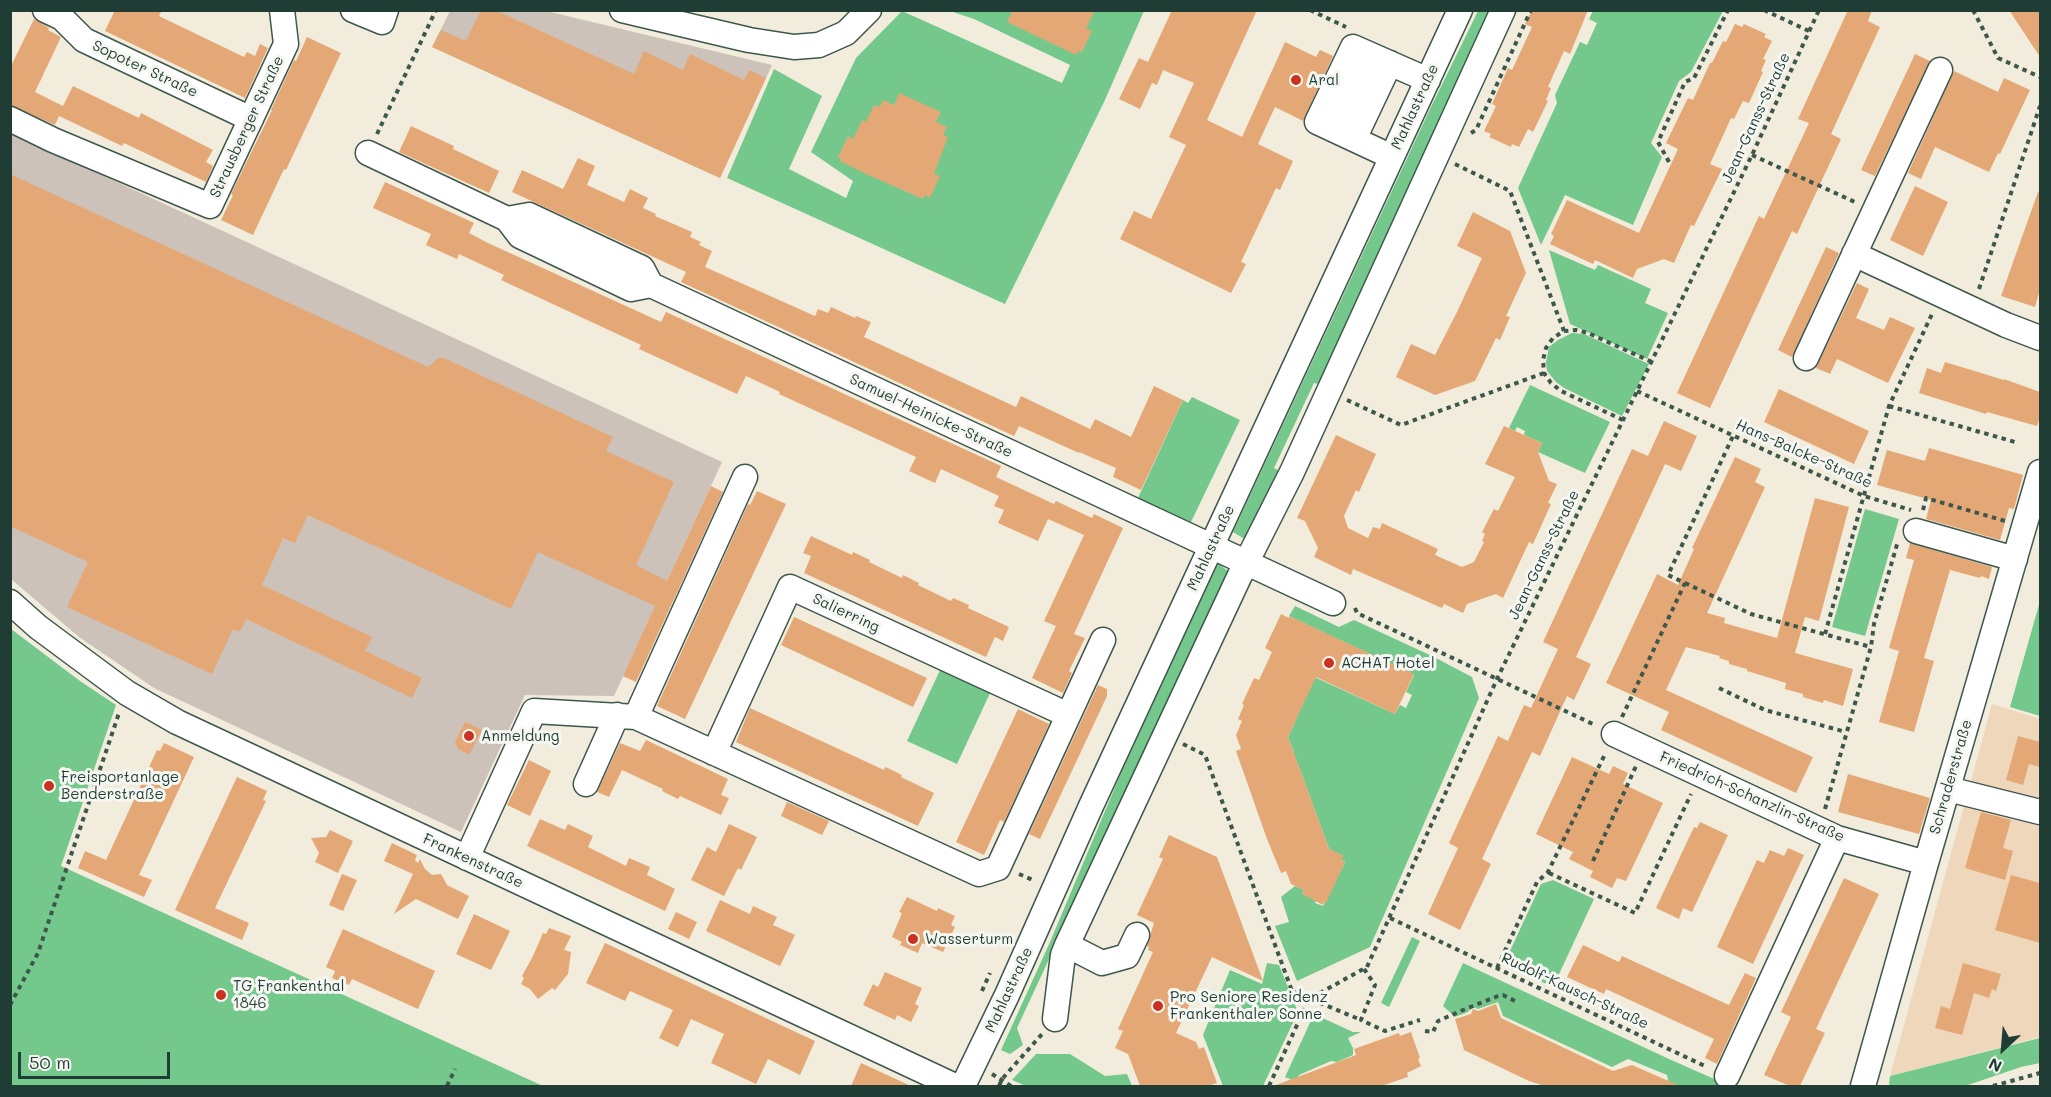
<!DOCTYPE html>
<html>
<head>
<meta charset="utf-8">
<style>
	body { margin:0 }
	#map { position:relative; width:2051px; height:1097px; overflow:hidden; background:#f1ecdb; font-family:Mali,sans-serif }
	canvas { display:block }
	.frame { position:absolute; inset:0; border:12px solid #1f3d34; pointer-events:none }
	.north { position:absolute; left:1973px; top:1019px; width:60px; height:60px; -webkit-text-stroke:4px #f6f6f2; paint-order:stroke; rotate:206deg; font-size:16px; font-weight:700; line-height:24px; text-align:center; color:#1f3d34 }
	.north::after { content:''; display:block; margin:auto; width:21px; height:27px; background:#1f3d34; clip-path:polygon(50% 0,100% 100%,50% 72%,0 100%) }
	.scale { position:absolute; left:18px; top:1052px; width:152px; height:27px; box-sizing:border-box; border:3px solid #1f3d34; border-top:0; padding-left:8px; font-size:18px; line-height:21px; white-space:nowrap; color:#1f3d34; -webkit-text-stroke:4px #f6f6f2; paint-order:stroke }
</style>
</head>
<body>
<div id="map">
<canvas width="2051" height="1097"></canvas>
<div class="frame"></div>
<div class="north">N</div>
<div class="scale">50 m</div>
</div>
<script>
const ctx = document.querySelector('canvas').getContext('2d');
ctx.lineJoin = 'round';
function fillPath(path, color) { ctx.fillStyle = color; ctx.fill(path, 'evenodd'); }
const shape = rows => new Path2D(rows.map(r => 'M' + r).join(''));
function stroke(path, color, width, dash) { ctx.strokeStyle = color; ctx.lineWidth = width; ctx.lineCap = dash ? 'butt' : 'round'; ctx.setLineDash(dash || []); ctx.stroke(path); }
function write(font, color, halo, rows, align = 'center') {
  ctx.font = font + ' Mali,sans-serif'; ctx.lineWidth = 6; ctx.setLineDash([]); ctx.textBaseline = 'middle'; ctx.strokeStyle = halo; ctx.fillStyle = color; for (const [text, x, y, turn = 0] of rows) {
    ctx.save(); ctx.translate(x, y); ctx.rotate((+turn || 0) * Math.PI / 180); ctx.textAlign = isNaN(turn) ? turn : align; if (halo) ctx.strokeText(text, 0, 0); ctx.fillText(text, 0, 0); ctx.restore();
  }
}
fillPath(shape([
	[1992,704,2040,719,2040,1037,1890,1076]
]), '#eed7bb');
fillPath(shape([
	[542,10,772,65,720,178,432,47,450,11],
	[11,133,722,462,614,696,525,695,461,832,154,688,79,637,11,579]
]), '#ccc2b9');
fillPath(shape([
	[902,11,1062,83,1070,65,974,19,950,11,1144,11,1104,102,1005,304,727,178,774,69,822,96,789,169,846,198,853,181,811,152,856,58],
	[1478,11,1492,11,1324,385,1314,383,1274,468,1282,472,1248,541,1233,532,1430,109],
	[1593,11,1723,11,1691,72,1679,81,1651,143,1662,157,1633,225,1565,195,1541,245,1518,188,1557,103,1555,95,1580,42,1587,45,1597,23,1589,19],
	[1549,250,1595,270,1598,265,1651,289,1645,303,1668,313,1647,359,1570,324],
	[1572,333,1584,334,1649,364,1622,416,1564,388,1556,382,1547,371,1546,362,1549,347,1558,340],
	[1530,385,1610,422,1585,473,1538,452,1542,443,1524,435,1525,431,1517,427,1515,431,1509,428],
	[1192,397,1240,420,1191,522,1138,498,1183,400,1188,403],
	[1865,509,1899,519,1865,636,1832,627],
	[1218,563,1229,572,1017,1028,1023,1045,1010,1054,1001,1050,1050,942,1121,773],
	[2040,601,2040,716,2010,707],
	[1295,606,1339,627,1354,620,1432,656,1472,677,1479,698,1370,947,1297,981,1275,926,1289,922,1281,897,1295,886,1304,890,1302,894,1317,899,1315,903,1323,906,1345,862,1341,860,1343,856,1329,849,1296,759,1289,754,1294,753,1288,737,1295,722,1310,675,1395,714,1400,705,1406,708,1412,695,1406,692,1414,675,1289,616],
	[11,629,80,681,116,705,61,866,543,1086,11,1086],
	[941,668,991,691,957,764,907,741],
	[1553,880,1594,899,1553,987,1515,970,1516,960,1509,953,1541,884],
	[1412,937,1420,941,1389,1007,1381,1003],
	[1267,963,1279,965,1298,1012,1263,1086,1223,1086,1203,1035,1230,970,1262,984],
	[1463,963,1669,1059,1730,1086,1665,1086,1668,1080,1667,1075,1628,1059,1612,1067,1503,1016,1498,1002,1478,1009,1472,1007,1468,1012,1455,1017,1443,1006],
	[1314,1014,1353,1032,1361,1032,1348,1038,1353,1048,1353,1055,1337,1062,1331,1061,1299,1075,1297,1082,1285,1077],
	[2040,1038,2040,1063,2021,1067,1965,1086,1891,1086,1889,1084,1890,1076],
	[1036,1054,1070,1054,1105,1076,1127,1074,1132,1086,1026,1086,1012,1080]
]), '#75c88b');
fillPath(shape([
	[115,10,162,10,159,16,244,57,247,52,255,56,260,44,268,48,245,98,105,31],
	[481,10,495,10,634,74,644,51,683,70,690,54,744,80,749,70,766,78,720,178,432,47,441,30,466,41],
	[1013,10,1095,10,1086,28,1092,31,1082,52,1078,51,1076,55,1007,22],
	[1172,10,1257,10,1207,120,1242,137,1285,42,1316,57,1320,50,1333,56,1303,121,1275,107,1258,144,1293,161,1280,190,1276,188,1241,262,1246,264,1231,293,1120,239,1134,211,1151,219,1186,145,1169,137,1194,83,1163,70,1157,85,1152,83,1140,109,1119,99,1139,58,1148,62],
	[1532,10,1588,10,1570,54,1564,51,1548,87,1551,88,1546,100,1548,101,1533,132,1528,129,1519,147,1512,144,1511,147,1489,137,1491,134,1484,131,1496,106,1492,104,1508,68,1512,70,1532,27,1525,24],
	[1848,10,1872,10,1868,21,1880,27,1831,134,1841,139,1797,234,1792,231,1710,408,1677,393,1759,216,1764,219,1809,123,1798,119],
	[2009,10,2040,10,2040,57],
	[34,19,49,28,48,30,61,37,35,92,63,106,73,86,139,118,141,113,213,150,206,162,213,166,206,182,124,143,122,146,59,116,55,125,10,105,10,68],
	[1735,24,1742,27,1744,24,1766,34,1764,37,1772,41,1763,59,1766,60,1761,71,1763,72,1749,103,1743,101,1734,119,1731,118,1710,164,1722,169,1694,226,1691,225,1674,263,1664,259,1637,269,1633,278,1595,260,1593,264,1550,244,1554,236,1551,234,1567,200,1639,233,1678,149,1666,143,1688,98,1693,100,1710,63,1712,63,1723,41,1726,42],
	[307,37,341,53,286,170,284,169,253,235,221,220,233,195,231,194,272,110,271,110,294,60,296,61],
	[1915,54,1930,61,1875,176,1861,170],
	[1954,71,1998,92,2004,78,2030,90,2000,154,1998,153,1989,172,1935,147,1921,179,1908,173],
	[899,93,941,112,936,122,947,127,943,135,948,137,934,174,940,176,930,198,925,195,923,199,866,174,840,161,841,159,838,157,848,136,853,139,862,120,866,122,874,105,880,107,883,100,894,105],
	[411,126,454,146,453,149,499,171,489,193,399,152],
	[578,158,595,166,587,185,624,202,630,189,648,198,643,208,656,214,655,216,692,232,690,237,701,242,699,245,712,251,705,267,815,316,818,309,828,313,831,307,855,318,856,316,871,322,864,337,1016,407,1021,396,1090,429,1095,419,1131,437,1154,386,1183,400,1141,490,1113,477,1116,468,1079,452,1079,453,1019,426,1014,436,681,282,686,272,512,192,522,170,563,189],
	[10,174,428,367,438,358,444,358,613,437,606,451,674,482,636,565,667,581,711,486,723,492,636,682,623,676,655,606,538,552,511,609,308,515,295,543,283,538,262,585,372,637,365,651,422,678,412,698,246,619,240,632,233,629,212,674,67,607,88,562,10,526],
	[385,182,474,223,469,233,488,243,661,322,666,312,1001,466,996,477,1054,504,1056,501,1092,518,1094,514,1123,528,1074,634,1085,638,1069,671,1072,673,1063,693,1032,678,1056,626,1044,621,1084,535,1048,519,1038,541,998,523,1004,510,994,506,999,496,941,469,935,483,909,471,916,457,779,394,780,392,746,376,737,394,639,349,641,345,501,280,504,275,459,254,457,259,426,245,431,234,373,208],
	[1915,186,1948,202,1923,256,1890,240],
	[2038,192,2040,193,2040,289,2035,307,2001,296],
	[1473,212,1510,231,1526,273,1506,316,1510,317,1500,340,1496,338,1475,381,1435,395,1396,377,1411,344,1435,355,1457,312,1482,258,1457,246],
	[1826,247,1839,253,1792,357,1778,350],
	[1857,283,1869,289,1856,318,1884,330,1890,317,1915,328,1888,383,1837,359,1830,374,1816,368],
	[1945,362,2004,380,2004,379,2040,392,2040,417,2037,426,1987,412,1986,414,1919,393,1927,368,1941,373],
	[1779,389,1869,431,1854,464,1764,422],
	[1664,421,1697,436,1681,471,1665,464,1576,657,1591,664,1574,700,1567,696,1540,756,1532,752,1482,859,1491,864,1460,930,1428,914,1458,848,1449,843,1498,736,1508,741,1524,705,1531,708,1558,649,1543,642,1632,449,1648,456],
	[1504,426,1542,443,1538,452,1549,481,1557,484,1548,503,1551,504,1533,544,1529,542,1503,598,1496,594,1467,604,1463,613,1444,604,1442,608,1353,569,1351,575,1314,557,1318,548,1305,521,1297,518,1336,435,1376,454,1359,492,1356,490,1344,516,1348,528,1368,538,1373,527,1380,529,1382,523,1438,549,1435,555,1462,567,1474,562,1484,542,1482,541,1485,534,1482,532,1494,509,1498,511,1515,477,1485,464],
	[1929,448,2023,475,2014,509,2009,508,2000,540,1926,519,1931,500,1877,485,1887,450,1925,461],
	[1735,457,1761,469,1755,482,1765,487,1707,613,1725,618,1724,623,1777,638,1815,498,1849,507,1819,621,1805,617,1795,653,1853,669,1843,706,1824,700,1823,703,1803,697,1803,694,1785,689,1786,683,1747,671,1747,669,1729,664,1729,661,1719,658,1720,656,1686,647,1666,690,1813,757,1796,793,1661,730,1669,712,1606,683,1657,574,1678,585,1694,549,1692,548],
	[757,491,786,504,685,719,657,706,748,504,750,505],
	[811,536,852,555,853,552,870,560,869,562,902,578,903,575,919,583,918,585,951,601,953,598,969,605,968,608,1009,627,1003,641,995,637,986,657,804,573,811,556,803,553],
	[1910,543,1992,567,1989,579,1981,576,1980,578,1950,570,1924,658,1934,661,1914,732,1879,722,1899,651,1889,648,1914,560,1906,558],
	[1281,614,1289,618,1289,616,1414,674,1395,714,1316,677,1288,737,1329,849,1344,856,1341,860,1345,862,1326,903,1324,902,1323,905,1302,894,1304,890,1291,884,1286,871,1281,873,1267,839,1236,751,1241,749,1236,735,1242,721,1238,719,1244,705,1242,704,1254,678,1259,680,1272,652,1265,648],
	[794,617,927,678,913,707,781,645],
	[1098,685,1107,689,1107,696,1040,839,1029,834],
	[750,708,884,770,885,767,894,771,902,775,901,777,934,793,918,826,736,742],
	[1018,709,1049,724,1004,822,1000,820,984,855,956,842],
	[465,722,482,730,469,755,458,749,455,742],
	[2018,736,2040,742,2040,767,2029,764,2023,785,2006,780],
	[646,740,728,779,721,795,729,798,721,815,680,796,678,799,662,791,663,789,622,770,609,797,597,792,620,743,640,751],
	[164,743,194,757,139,875,152,880,144,897,78,868,85,851,106,860,157,750,160,751],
	[1572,757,1609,774,1613,766,1628,773,1623,784,1663,803,1626,881,1617,878,1612,888,1590,877,1593,871,1569,859,1573,852,1536,834],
	[529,760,551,771,530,816,507,805],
	[1848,774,1930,798,1919,834,1838,812],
	[237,777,267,791,263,800,266,801,215,908,249,923,242,940,175,910],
	[787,802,829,821,822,835,781,816],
	[1981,812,2011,820,2003,848,2013,851,2005,880,1965,868],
	[540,819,565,830,568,824,593,836,588,847,626,866,629,858,650,867,647,875,675,889,665,911,527,846],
	[1700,822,1728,835,1692,912,1683,908,1679,919,1656,908,1694,827,1697,828],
	[729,824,757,837,741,870,738,868,724,896,691,880,707,847,716,852],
	[330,830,353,841,338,873,315,862,319,853,311,838,326,837],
	[1169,835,1217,857,1263,981,1212,957,1176,1033,1196,1042,1199,1049,1204,1047,1217,1083,1207,1086,1140,1086,1128,1054,1115,1048,1123,1031,1118,1029,1153,952,1148,950,1149,947,1147,946,1154,923,1137,915,1163,859,1159,857],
	[392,843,417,855,415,860,418,863,420,859,425,869,432,875,441,874,447,885,469,896,458,919,416,899,394,914,413,874,384,861],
	[1788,848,1804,855,1753,964,1717,947,1757,860,1764,863,1770,850,1784,856],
	[342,874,357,880,343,911,329,905],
	[2011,875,2040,883,2040,943,1995,930],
	[1844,878,1879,894,1816,1029,1825,1033,1800,1086,1790,1086,1764,1075,1791,1017,1781,1012],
	[907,897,937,911,938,908,955,916,951,925,955,927,943,952,922,943,918,953,900,945,902,942,892,937,902,913,899,912],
	[720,900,750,914,753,906,777,917,773,925,795,935,780,966,706,931],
	[676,912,697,922,689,939,668,929],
	[474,914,510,931,491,970,456,954],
	[549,928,571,936,564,950,571,952,568,974,555,990,552,988,538,999,530,989,521,984,524,978,522,976,533,956,543,933,546,934],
	[343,929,435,971,418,1009,352,979,349,985,332,978,335,971,326,967],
	[605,943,815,1041,800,1075,768,1059,756,1084,711,1063,724,1034,691,1019,678,1047,659,1038,673,1010,630,991,625,1001,586,983],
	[1583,945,1619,962,1622,956,1729,1005,1745,973,1756,978,1717,1064,1705,1058,1714,1039,1606,989,1604,994,1567,977],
	[1963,963,2001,974,1996,991,1992,989,1989,998,1974,993,1962,1035,1935,1028,1941,1006,1950,1009],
	[885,972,922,988,915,1004,919,1006,911,1022,897,1015,895,1020,863,1005,873,984,878,987],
	[1496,1004,1501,1018,1613,1071,1632,1065,1680,1086,1545,1086,1529,1081,1464,1050,1455,1019,1471,1014,1473,1009,1478,1011],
	[1411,1032,1420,1058,1418,1059,1421,1066,1407,1073,1408,1077,1381,1086,1277,1086,1276,1085,1356,1055,1354,1049,1399,1033,1400,1036],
	[861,1063,911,1086,851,1086]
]), '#e4a877');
const minor = shape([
	[45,10,62,18,84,40,251,119],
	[353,10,382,22,386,10],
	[622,10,749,40,794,47,819,45,846,33,869,10],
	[10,119,53,140,210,206,286,44,282,10],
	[1336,130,1371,55],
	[1354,139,1390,63],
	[368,153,507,219,529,215,642,268,651,285,1333,603],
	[1392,157,1317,122,1353,47,1428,80],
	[507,219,520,236,631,289,651,285],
	[1854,254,2006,325,2040,338],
	[1806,358,1940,70],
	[1916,531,2015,559],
	[10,602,38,627,127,693,177,722,955,1086],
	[636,717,745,477],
	[1614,734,1837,838,1926,863],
	[714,753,790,587,1068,715],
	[586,784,617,715],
	[1948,789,2040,812],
	[467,858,534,711,636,717,979,874,998,868,1103,640],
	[1067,945,1102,963,1127,956,1137,935],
	[1055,1019,1063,955,1067,945,1240,575,1292,472,1503,10],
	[1727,1076,1837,838],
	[963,1086,1007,995,1091,806,1460,10],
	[1863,1086,1926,863,2040,472]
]);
stroke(minor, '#3e574d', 27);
stroke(shape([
	[1310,10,1346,27],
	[1764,10,1809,31],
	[1973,10,1998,58,2040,77],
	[1471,133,1476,130,1531,10],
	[377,134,436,10],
	[1752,155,1857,203],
	[1669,162,1658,142,1685,82,1694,78,1728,10],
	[1455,164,1510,191,1564,331],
	[1979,289,2040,106],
	[1637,391,1864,496,1911,510],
	[1347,400,1401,425,1544,373],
	[1889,406,2015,442],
	[1623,420,1561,391,1551,383,1544,373,1543,360,1546,348,1553,338,1564,331,1576,330,1588,333,1652,362],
	[1923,510,1926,498,2005,521],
	[1685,583,1751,614,1871,647],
	[1355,608,1357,613,1595,725],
	[1825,634,1889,406,1932,314],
	[1719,688,1765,710,1846,732],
	[1622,717,1685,583,1668,575,1733,436],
	[1183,744,1205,755,1292,991,1361,1020],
	[1825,809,1871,647,1874,624,1898,541],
	[1593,861,1636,766],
	[1549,873,1635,913,1691,794],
	[1019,874,1033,880],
	[1390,918,1707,1067],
	[1497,968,1537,882,1548,872,1605,754],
	[1364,969,1375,985,1361,1020,1385,1031,1420,1020],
	[982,991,990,973],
	[10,1005,38,953,119,713],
	[1425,1031,1433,1032,1438,1021,1463,1010,1498,996,1503,995,1517,1002],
	[992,1074,1011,1086],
	[447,1086,455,1069],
	[999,1086,1002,1079,1043,1033],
	[1269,1086,1309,999,1367,967,1497,679,1752,155,1819,10],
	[1993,1086,2040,1073]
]), '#3e574d', 4, [4.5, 4.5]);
stroke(minor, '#fff', 24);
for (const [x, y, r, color] of [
	[1296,80,6,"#c8321e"],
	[1329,663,6,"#c8321e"],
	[469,736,6,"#c8321e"],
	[49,786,6,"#c8321e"],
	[913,939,6,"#c8321e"],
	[221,995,6,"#c8321e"],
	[1158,1006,6,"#c8321e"]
]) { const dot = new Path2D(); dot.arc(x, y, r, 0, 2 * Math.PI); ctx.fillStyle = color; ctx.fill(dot); stroke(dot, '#f6f6f2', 2); }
write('15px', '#1f3d34', '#f6f6f2', [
	["Sopoter Straße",145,69,25],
	["Mahlastraße",1415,107,-65],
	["Jean-Ganss-Straße",1756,118,-65],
	["Strausberger Straße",247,127,-65],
	["Samuel-Heinicke-Straße",931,416,25],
	["Hans-Balcke-Straße",1804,454,24],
	["Mahlastraße",1211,548,-65],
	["Jean-Ganss-Straße",1544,555,-64],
	["Salierring",846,613,25],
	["Schraderstraße",1951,777,-74],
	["Friedrich-Schanzlin-Straße",1752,797,24],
	["Frankenstraße",473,861,25],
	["Mahlastraße",1009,990,-65],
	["Rudolf-Kausch-Straße",1575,991,25]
]);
write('15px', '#1f3d34', '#f6f6f2', [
	["Aral",1308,80],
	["ACHAT Hotel",1341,663],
	["Anmeldung",481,736],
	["Freisportanlage",61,777],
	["Benderstraße",61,794],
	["Wasserturm",925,939],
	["TG Frankenthal",233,986],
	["1846",233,1003],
	["Pro Seniore Residenz",1170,997],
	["Frankenthaler Sonne",1170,1014]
], 'left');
</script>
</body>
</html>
